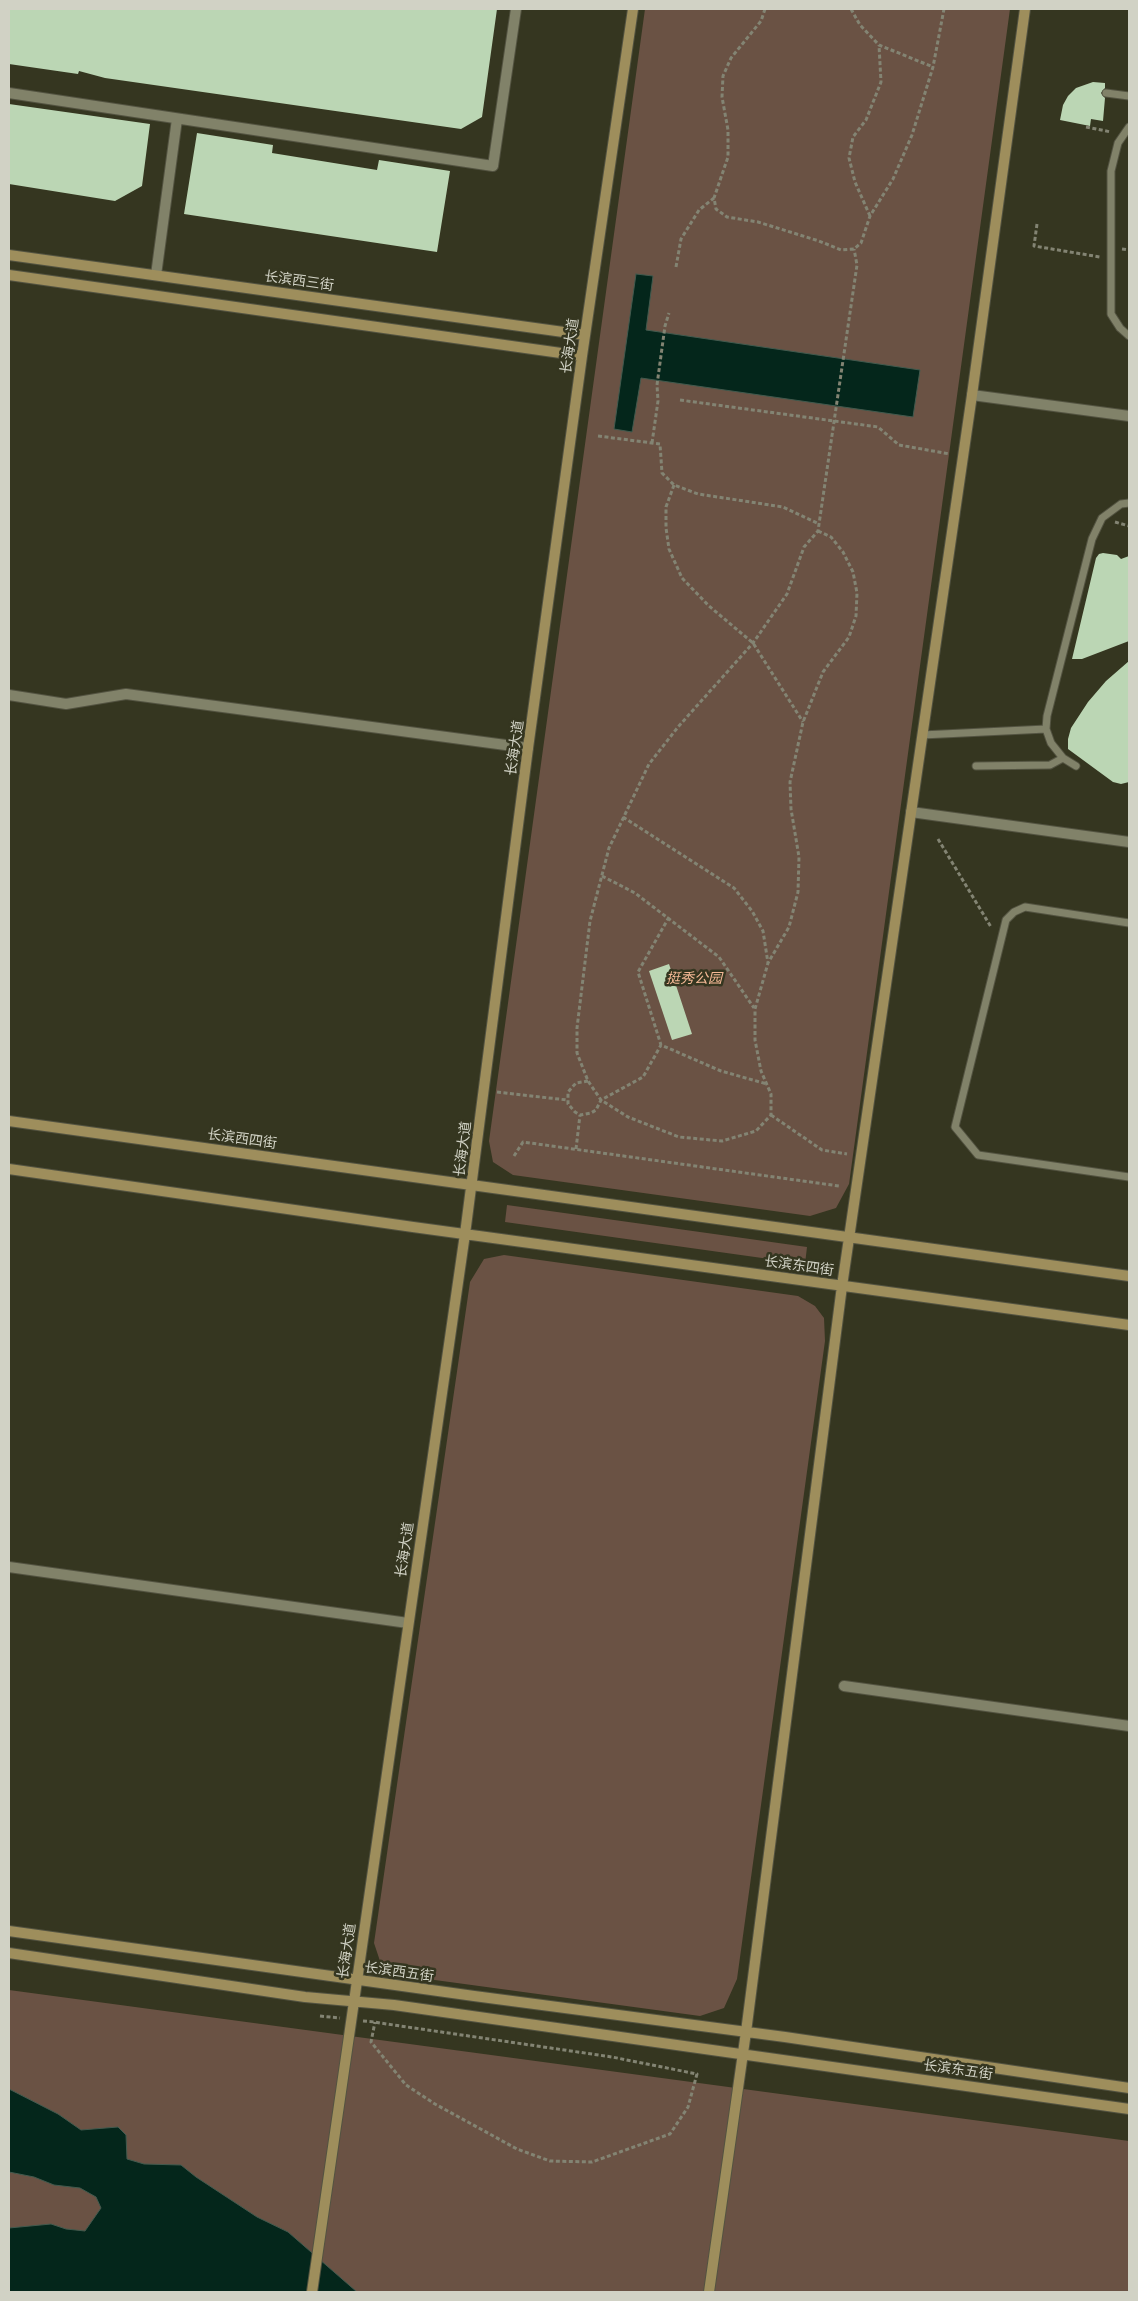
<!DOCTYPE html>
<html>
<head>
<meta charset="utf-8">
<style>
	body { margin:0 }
	#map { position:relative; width:1138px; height:2301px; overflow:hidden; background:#353620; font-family:"Crimson Pro",serif }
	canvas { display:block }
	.frame { position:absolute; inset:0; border:10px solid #d1d2c5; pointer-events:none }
</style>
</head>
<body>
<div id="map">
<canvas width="1138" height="2301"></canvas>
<div class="frame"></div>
</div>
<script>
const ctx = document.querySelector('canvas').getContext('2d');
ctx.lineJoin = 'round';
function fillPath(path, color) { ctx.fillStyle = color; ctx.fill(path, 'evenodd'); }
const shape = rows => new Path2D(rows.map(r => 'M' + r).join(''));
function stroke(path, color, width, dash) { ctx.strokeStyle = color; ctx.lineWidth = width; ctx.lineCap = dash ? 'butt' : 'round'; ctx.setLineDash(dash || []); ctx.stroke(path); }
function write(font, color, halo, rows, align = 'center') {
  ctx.font = font + ' "Crimson Pro","Noto Sans SC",serif'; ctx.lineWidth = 5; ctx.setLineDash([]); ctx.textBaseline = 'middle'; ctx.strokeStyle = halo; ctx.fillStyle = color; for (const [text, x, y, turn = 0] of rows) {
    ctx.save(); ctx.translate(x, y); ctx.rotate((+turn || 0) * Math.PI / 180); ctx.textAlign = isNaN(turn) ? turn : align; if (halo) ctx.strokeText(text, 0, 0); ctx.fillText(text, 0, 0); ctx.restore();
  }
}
fillPath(shape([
	[645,9,1010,9,849,1184,836,1208,810,1216,513,1175,493,1162,489,1141],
	[507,1205,807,1247,805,1264,505,1222],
	[504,1255,798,1296,815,1306,824,1318,825,1341,737,1979,724,2008,700,2016,398,1975,380,1961,374,1943,470,1282,484,1259],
	[9,1990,1129,2141,1129,2292,9,2292]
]), '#6a5244');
const water = shape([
	[636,274,653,276,646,330,920,370,913,417,641,378,632,432,614,429,636,274],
	[9,2089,58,2114,81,2130,118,2127,126,2135,127,2159,144,2164,181,2165,196,2177,257,2217,288,2232,357,2292,9,2292,9,2228,51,2224,66,2229,85,2231,101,2208,96,2197,80,2188,54,2185,34,2177,9,2172,9,2089]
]);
fillPath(water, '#04261b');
stroke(water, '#425a4e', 1);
fillPath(shape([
	[9,9,497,9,482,117,461,129,105,78,79,71,78,74,9,64],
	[1093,82,1105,83,1105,88,1101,93,1105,98,1103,121,1091,119,1090,126,1060,120,1063,105,1068,96,1076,88],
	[9,104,150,124,142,186,115,201,9,184],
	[197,133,273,145,272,153,377,170,379,160,450,171,437,252,184,214],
	[1103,553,1117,555,1121,559,1129,556,1129,641,1082,659,1072,659,1096,558,1099,554],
	[1129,661,1129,782,1121,784,1113,782,1068,749,1068,739,1071,728,1088,702,1106,681],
	[669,964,692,1034,672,1040,649,971]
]), '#bbd6b4');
const lane = shape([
	[1106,93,1129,96],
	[1129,127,1118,143,1111,171,1111,314,1120,328,1129,336],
	[922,735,1046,729],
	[976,766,1050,765,1063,758],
	[1076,766,1063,758,1051,743,1046,729,1047,716,1092,539,1102,518,1121,504,1129,503],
	[1129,923,1025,907,1014,912,1006,920,955,1127,978,1155,1129,1177]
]);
const street = shape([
	[9,93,493,166,516,9],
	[156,275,177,119],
	[972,395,1129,416],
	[9,695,66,704,126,694,528,748],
	[911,812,1129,842],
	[9,1567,408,1623],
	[844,1686,1129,1726]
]);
const secondary = shape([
	[9,255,585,335],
	[9,275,582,356],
	[9,1121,1129,1276],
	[9,1169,413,1227,1129,1325],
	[9,1931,474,1996,785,2037,1129,2088],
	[9,1953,305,1997,394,2005,1129,2109],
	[312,2292,465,1234,528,748,582,356,633,9],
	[709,2292,746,2032,842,1286,972,395,1025,9]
]);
stroke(lane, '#535341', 9);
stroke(street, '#535341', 12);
stroke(secondary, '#535341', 12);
stroke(shape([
	[765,9,761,21,731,58,723,76,722,97,728,130,728,157,714,198,716,209,727,217,758,222,819,241,841,250,854,249,861,243,870,216,893,179,912,135,933,67,944,9],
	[851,9,860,25,879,45,933,67],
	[1086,127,1111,132],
	[870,216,855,182,849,158,853,137,866,120,881,82,879,45],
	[1037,224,1034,246,1100,257],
	[1122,249,1129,250],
	[676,267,681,239,699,210,714,198],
	[680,400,878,427,899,445,950,454],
	[598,436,660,444,662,473,674,485,698,494,783,507,819,524],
	[652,443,658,401,657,385,665,326,669,313],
	[674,485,666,507,666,528,669,549,682,578,709,606,753,643,803,722],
	[1115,522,1129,526],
	[818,531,831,537,843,552,853,572,857,593,856,616,849,637,823,672,803,722,790,782,791,809,799,857,798,892,789,927,768,963,755,1009,755,1040,761,1071,771,1094,771,1115,756,1131,722,1141,679,1137,628,1117,601,1100,588,1081,577,1053,577,1028,590,921,609,848,649,764,678,727,753,643,787,594,804,547,818,531,857,265,854,249],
	[623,817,734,888,752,911,763,931,768,963],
	[938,839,991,927],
	[602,876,635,893,719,957,754,1008],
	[669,917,638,972,661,1045,721,1071,767,1084],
	[588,1081,576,1083,568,1092,568,1104,575,1112,580,1115,591,1113,596,1110,601,1100,643,1077,661,1045],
	[497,1092,567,1100],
	[771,1115,822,1150,847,1154],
	[576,1149,580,1115],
	[514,1156,523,1142,839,1186],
	[320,2016,340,2018],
	[363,2021,375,2022,380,2023,612,2057,697,2074,688,2107,670,2134,592,2162,550,2161,517,2149,435,2104,406,2085,371,2042,375,2022]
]), '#838473', 3, [4, 2.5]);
stroke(lane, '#818269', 7);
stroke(street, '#818269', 10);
stroke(secondary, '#9e8e5c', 10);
write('14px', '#d1d2c5', '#353620', [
	["长滨西三街",299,281,8],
	["长海大道",570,346,-82],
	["长海大道",515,748,-82],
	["长滨西四街",242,1139,8],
	["长海大道",463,1149,-83],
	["长滨东四街",799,1266,8],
	["长海大道",405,1550,-82],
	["长海大道",347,1951,-82],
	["长滨西五街",399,1972,8],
	["长滨东五街",958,2070,8]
]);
write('italic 14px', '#f4b895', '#353620', [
	["挺秀公园",694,979]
]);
</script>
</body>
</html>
